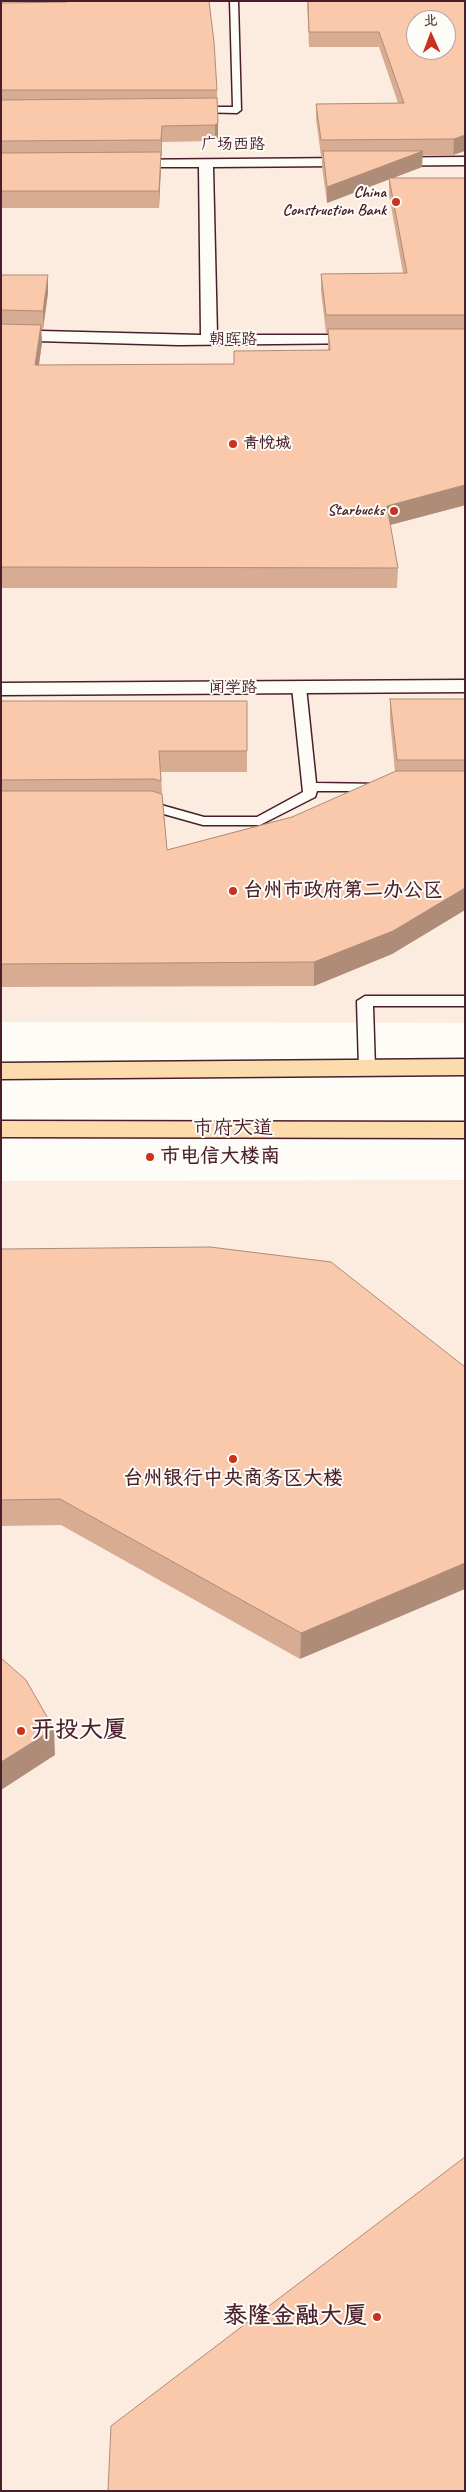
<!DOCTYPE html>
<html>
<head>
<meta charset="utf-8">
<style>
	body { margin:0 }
	#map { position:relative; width:466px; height:2492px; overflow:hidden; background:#fdfcf7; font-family:Caveat,"LXGW WenKai TC",sans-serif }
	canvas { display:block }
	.frame { position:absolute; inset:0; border:2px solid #4a1f2b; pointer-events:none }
	.north { position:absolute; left:406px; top:10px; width:50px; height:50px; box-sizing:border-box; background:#fdfcf7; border:1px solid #b5a4a5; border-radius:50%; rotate:358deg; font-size:14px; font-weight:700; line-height:20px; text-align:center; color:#4a1f2b }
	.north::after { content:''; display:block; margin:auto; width:18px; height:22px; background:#c8321e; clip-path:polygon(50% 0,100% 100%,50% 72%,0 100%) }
</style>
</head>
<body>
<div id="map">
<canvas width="466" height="2492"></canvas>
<div class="frame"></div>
<div class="north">北</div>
</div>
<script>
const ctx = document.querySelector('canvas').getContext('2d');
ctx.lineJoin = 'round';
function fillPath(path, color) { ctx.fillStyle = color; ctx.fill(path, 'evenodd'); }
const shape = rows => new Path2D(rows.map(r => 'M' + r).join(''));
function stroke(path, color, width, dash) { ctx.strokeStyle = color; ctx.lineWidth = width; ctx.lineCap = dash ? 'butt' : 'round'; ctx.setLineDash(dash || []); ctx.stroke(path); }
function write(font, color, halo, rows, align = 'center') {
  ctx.font = font + ' Caveat,"LXGW WenKai TC",sans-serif'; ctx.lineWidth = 4; ctx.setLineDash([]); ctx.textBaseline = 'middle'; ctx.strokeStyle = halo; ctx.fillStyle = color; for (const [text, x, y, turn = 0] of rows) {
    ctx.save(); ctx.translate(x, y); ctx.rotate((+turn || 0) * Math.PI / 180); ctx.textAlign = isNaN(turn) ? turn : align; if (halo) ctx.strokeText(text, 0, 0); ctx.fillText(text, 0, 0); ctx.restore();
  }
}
fillPath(shape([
	[1,1,465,1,465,1023,1,1022],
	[416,20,446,20,446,50,416,50],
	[465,1180,465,2491,1,2491,1,1181]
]), '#fcece0');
const lane = shape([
	[230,1,238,1,241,110,237,113,191,112,190,110,194,107,233,107,230,1],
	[299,683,306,687,316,783,381,784,386,785,388,788,386,791,317,791,315,797,260,825,203,825,153,811,137,810,135,807,137,804,154,803,204,817,257,817,303,792,292,687,299,683],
	[365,996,465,996,465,1006,373,1006,375,1068,367,1073,359,1068,357,1001,365,996]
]);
const secondary = shape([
	[465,157,465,165,213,167,217,335,365,335,373,340,371,343,178,345,1,340,1,330,201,335,199,167,123,167,118,166,116,163,118,160,465,157],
	[465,680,465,692,1,695,1,683,465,680]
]);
const primary = shape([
	[465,1059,465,1075,1,1079,1,1063,465,1059],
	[1,1121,465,1122,465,1138,1,1137,1,1121]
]);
stroke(lane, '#4a1f2b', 3);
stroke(secondary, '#4a1f2b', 3);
stroke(primary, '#4a1f2b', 3);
fillPath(lane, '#fdfcf7');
fillPath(secondary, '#fdfcf7');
fillPath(primary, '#fcdcac');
fillPath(shape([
	[307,1,465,1,453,155,422,155,422,167,393,178,465,178,465,505,462,506,390,525,398,568,397,588,1,588,1,275,48,293,43,329,41,329,42,343,39,365,234,364,328,350,328,333,326,333,321,291,321,274,403,273,389,195,389,179,327,203,322,167,322,156,321,156,316,119,316,104,398,103,379,47,309,47],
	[1,3,217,90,218,139,215,141,162,142,162,156,161,156,159,208,1,208],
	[390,699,465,699,465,910,392,954,314,986,1,987,1,701,247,701,247,772,161,772,162,793,167,850,292,817,395,772,390,721],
	[1,1249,331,1262,300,1659,61,1525,1,1526]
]), '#d7ac93');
fillPath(shape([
	[218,123,218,139,215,141,215,125],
	[162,126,162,156,161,140],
	[465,135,465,151,453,155,454,139],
	[423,151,422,167,327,203,327,187],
	[161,152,161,168,159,208,159,191],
	[48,275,48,293,43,329,43,311],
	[41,325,42,343,36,383,35,365],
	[465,485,465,505,462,506,386,526,387,506],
	[465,888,465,910,392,954,314,986,314,962],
	[465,1563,465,1589,300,1659,301,1633],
	[54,1729,55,1755,1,1790,1,1762]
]), '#af8c78');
const building = shape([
	[67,1,209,1,214,42,217,90,1,90,1,3,67,2,67,1],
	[308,1,465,1,465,135,454,139,321,140,316,104,404,103,379,32,309,32,308,1],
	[416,20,446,20,446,50,416,50,416,20],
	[217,98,218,123,215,125,162,126,161,140,1,141,1,100,217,98],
	[323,151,423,151,327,187,323,151],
	[161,152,159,191,1,191,1,153,161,152],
	[389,178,465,178,465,315,326,315,321,274,407,273,389,178],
	[1,275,48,275,43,311,1,310,1,275],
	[1,324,41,325,35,365,234,364,234,351,330,350,328,329,465,329,465,485,387,506,398,568,1,567,1,324],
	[390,699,465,699,465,760,397,760,390,699],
	[1,701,247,701,247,751,159,751,161,781,154,779,1,780,1,701],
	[396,771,465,771,465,888,393,931,314,962,1,964,1,791,152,791,162,794,167,850,292,817,396,771],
	[210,1247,331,1262,465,1367,465,1563,301,1633,60,1499,1,1500,1,1249,210,1247],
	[1,1658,26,1680,54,1729,1,1762,1,1658],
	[465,2157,465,2491,108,2491,111,2426,465,2157]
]);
fillPath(building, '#fac8ab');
stroke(building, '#af8c78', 1);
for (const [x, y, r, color] of [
	[396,202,5,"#c8321e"],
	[233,444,5,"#c8321e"],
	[394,511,5,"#c8321e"],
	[233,891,5,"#c8321e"],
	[150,1157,5,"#c8321e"],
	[233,1459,5,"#c8321e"],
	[21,1731,5,"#c8321e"],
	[377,2317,5,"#c8321e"]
]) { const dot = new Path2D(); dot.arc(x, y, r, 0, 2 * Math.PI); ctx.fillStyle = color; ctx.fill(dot); stroke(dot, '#fdfcf7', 2); }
write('16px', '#4a1f2b', '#fdfcf7', [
	["广场西路",233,145],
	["朝晖路",233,340],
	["闻学路",233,688]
]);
write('bold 16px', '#4a1f2b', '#fdfcf7', [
	["China",386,193],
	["Construction Bank",386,211],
	["青悦城",243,444,"left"],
	["Starbucks",384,511]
], 'right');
write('bold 20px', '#4a1f2b', '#fdfcf7', [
	["台州市政府第二办公区",243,891],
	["市电信大楼南",160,1157],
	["台州银行中央商务区大楼",233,1479,"center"]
], 'left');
write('20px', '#4a1f2b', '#fdfcf7', [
	["市府大道",233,1129]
]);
write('bold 24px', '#4a1f2b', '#fdfcf7', [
	["开投大厦",31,1731],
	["泰隆金融大厦",367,2317,"right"]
], 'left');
</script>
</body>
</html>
